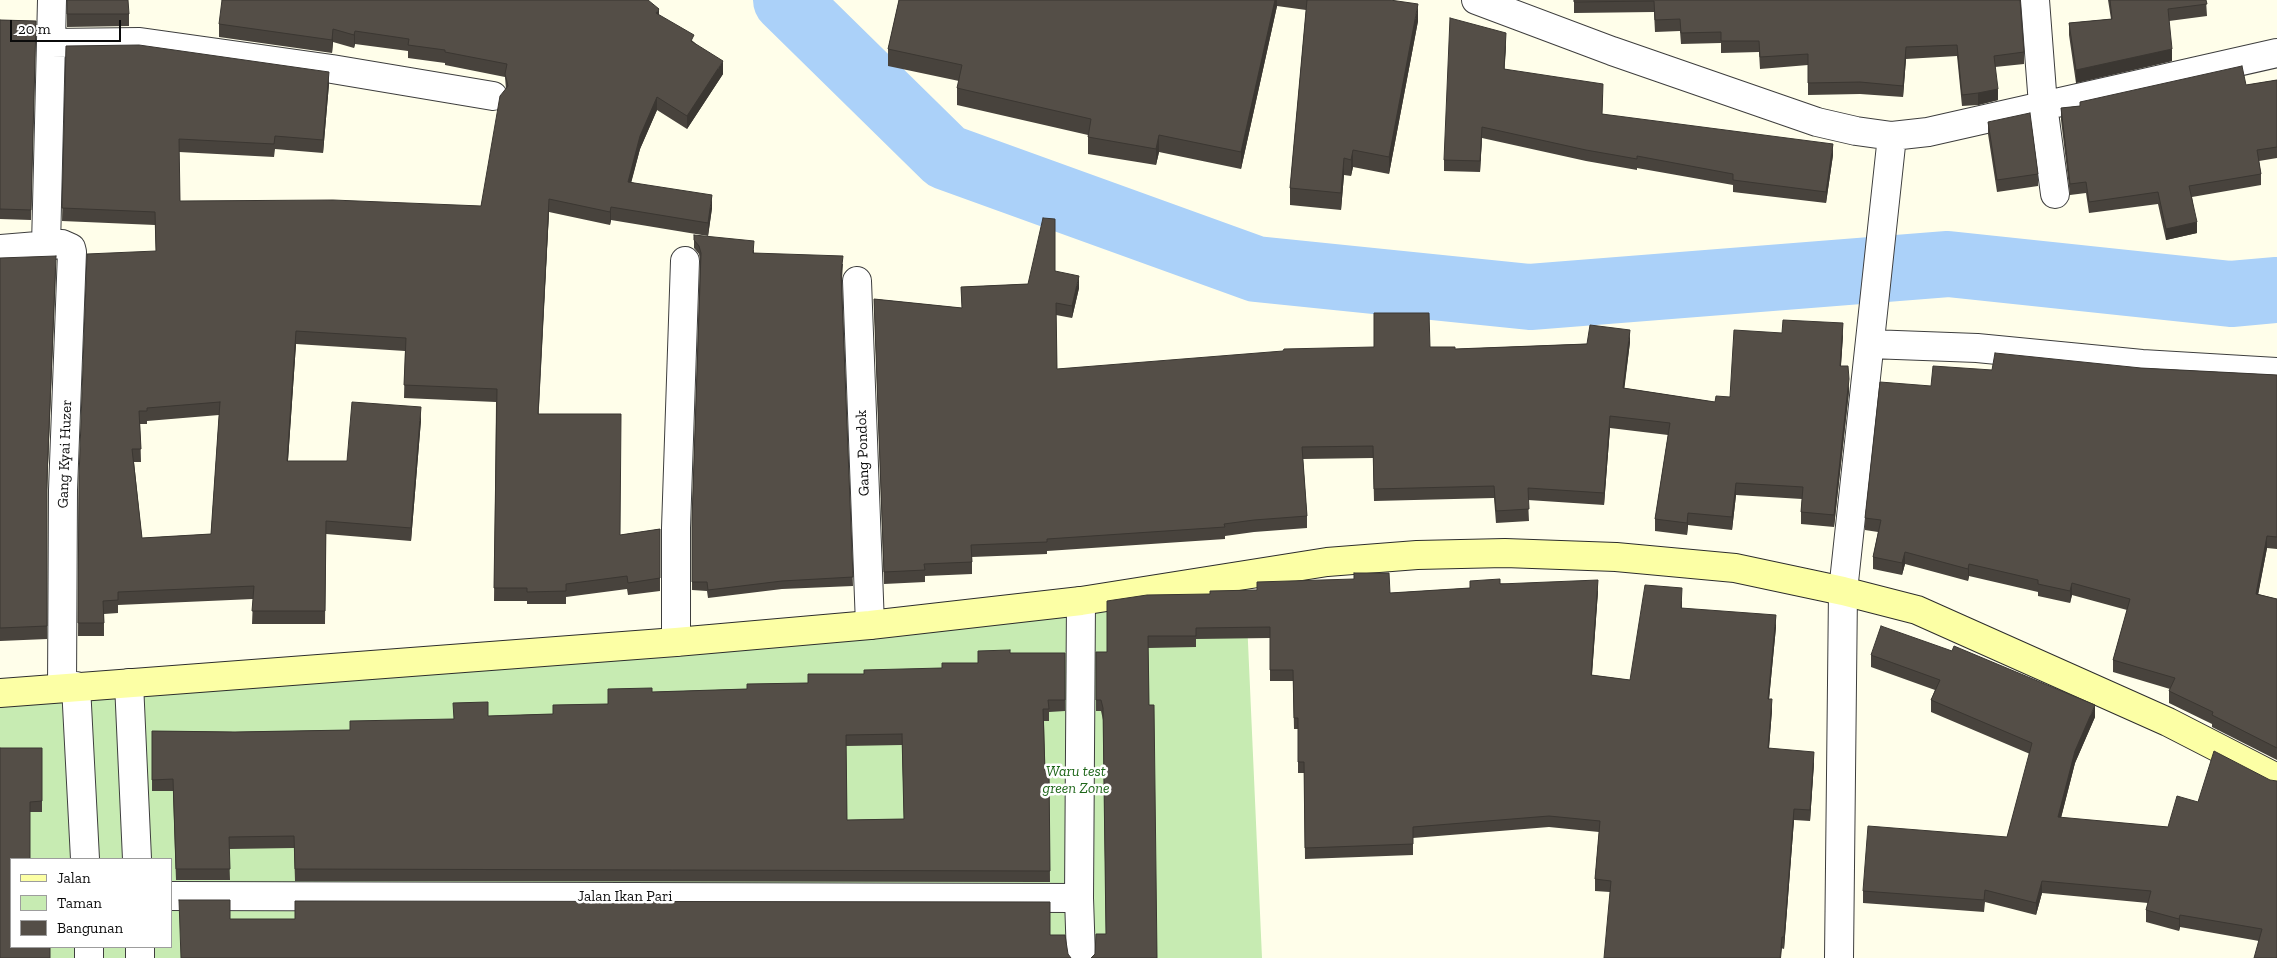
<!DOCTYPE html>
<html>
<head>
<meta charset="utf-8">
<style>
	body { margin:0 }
	#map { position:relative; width:2277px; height:958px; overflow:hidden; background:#fffeea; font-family:"Zilla Slab",serif }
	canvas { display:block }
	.legend { position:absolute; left:10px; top:858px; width:162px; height:90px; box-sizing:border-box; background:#fff; border:1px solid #9d9d9d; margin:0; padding:6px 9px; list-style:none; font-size:15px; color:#0b0b0b }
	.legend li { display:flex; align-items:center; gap:10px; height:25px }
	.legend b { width:25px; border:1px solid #9d9d9d }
	.scale { position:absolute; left:10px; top:20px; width:111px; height:22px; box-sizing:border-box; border:2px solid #0b0b0b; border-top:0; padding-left:6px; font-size:15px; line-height:18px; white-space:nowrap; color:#0b0b0b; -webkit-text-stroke:4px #fff; paint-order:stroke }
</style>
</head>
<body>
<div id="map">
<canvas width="2277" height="958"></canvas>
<ul class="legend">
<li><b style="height:6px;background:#fcffa5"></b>Jalan</li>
<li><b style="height:14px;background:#c7ebb2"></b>Taman</li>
<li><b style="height:14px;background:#544e47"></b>Bangunan</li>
</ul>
<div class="scale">20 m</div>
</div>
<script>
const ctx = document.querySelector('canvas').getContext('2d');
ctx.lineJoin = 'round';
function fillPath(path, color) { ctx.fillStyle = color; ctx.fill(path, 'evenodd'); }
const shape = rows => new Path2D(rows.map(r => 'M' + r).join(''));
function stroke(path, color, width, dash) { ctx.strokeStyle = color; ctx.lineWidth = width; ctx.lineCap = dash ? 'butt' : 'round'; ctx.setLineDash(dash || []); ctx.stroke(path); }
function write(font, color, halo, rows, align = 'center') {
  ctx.font = font + ' "Zilla Slab",serif'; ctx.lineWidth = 5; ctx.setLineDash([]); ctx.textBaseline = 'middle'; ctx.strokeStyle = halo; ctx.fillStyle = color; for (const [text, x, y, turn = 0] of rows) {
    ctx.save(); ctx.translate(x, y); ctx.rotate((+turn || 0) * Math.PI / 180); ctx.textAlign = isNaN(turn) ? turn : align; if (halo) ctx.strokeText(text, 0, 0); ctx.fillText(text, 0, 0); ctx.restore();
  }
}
fillPath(shape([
	[1245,575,1262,958,0,958,0,693,676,642],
	[11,859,171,859,171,947,11,947]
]), '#c7ebb2');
stroke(shape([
	[786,0,946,157,1256,269,1530,297,1948,264,2231,294,2277,290]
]), '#abd1f9', 66);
const street = shape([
	[1476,0,1612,51,1817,122,1856,131,1892,136,1928,132,2277,53],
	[2035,0,2043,105,2055,194],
	[51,43,140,42,332,69,493,96],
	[46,246,52,0],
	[0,249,62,244,71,248,72,252,63,490,62,688],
	[857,281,870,625],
	[1870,344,1977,348,2142,364,2277,372],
	[676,642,676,528,685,261],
	[129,683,137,859],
	[76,686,85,859],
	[171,896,1079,898],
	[89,947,89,958],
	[140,947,140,958],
	[1081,958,1079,898,1081,601],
	[1839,958,1843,591,1892,136]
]);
const secondary = shape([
	[0,693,676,642,870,625,1081,601,1327,562,1417,555,1505,553,1616,557,1735,568,1843,591,1917,610,2168,722,2277,778]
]);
stroke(street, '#3e3e3e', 30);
stroke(secondary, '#2d2d2d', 30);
stroke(street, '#fff', 28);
stroke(secondary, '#fcffa5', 28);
fillPath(shape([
	[67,0,129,14,129,26,67,27],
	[899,0,1390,0,1418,21,1389,174,1353,167,1351,176,1344,175,1341,210,1290,205,1290,188,1306,10,1277,6,1241,169,1159,152,1156,165,1088,154,1088,135,957,105,957,88,959,81,888,66,888,49],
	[1574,0,2020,0,2024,52,2024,64,1995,67,1998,100,1978,105,1962,106,1957,56,1906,59,1903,97,1860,94,1808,95,1808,65,1760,69,1759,52,1721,53,1721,43,1681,44,1680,31,1655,32,1654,12,1574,13],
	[2108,0,2206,0,2207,16,2169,21,2172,61,2076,83,2069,35,2069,23,2111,19],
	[659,15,694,42,723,74,687,129,657,110,640,149,631,182,712,208,708,236,611,220,610,225,549,212,538,414,620,535,660,529,660,591,628,595,627,589,566,597,566,604,527,604,527,601,494,601,496,402,404,398,405,351,296,344,288,461,347,461,421,420,411,541,326,534,325,624,252,624,253,599,118,605,118,613,104,614,104,636,78,636,79,477,156,251,155,225,62,221,66,46,329,84,323,153,275,149,274,157,179,152,180,201,481,206,506,89,505,77,445,65,445,63,408,58,408,51,355,44,354,48,333,42,332,53,219,37,219,24],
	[219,415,211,534,142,538,134,462,141,462,140,424,147,424,147,421],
	[0,20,36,21,31,220,0,219],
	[1506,45,1504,69,1603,95,1602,114,1833,155,1826,203,1733,192,1733,185,1637,168,1637,170,1586,161,1482,138,1480,172,1444,171,1444,160],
	[2277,80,2277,158,2259,161,2261,174,2261,185,2192,197,2197,233,2166,240,2158,204,2089,213,2086,193,2070,195,2061,120,2061,108,2080,106,2080,102,2246,85],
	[1988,122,2038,174,2038,186,1997,192,1988,134],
	[694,240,754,250,754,253,843,264,842,279,853,586,782,589,708,598,707,591,692,590,692,520,700,260,699,254,694,248],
	[0,258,56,269,47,490,47,639,0,641],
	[1055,271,1079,288,1072,318,1056,315,1057,369,1430,347,1455,349,1630,342,1624,388,1715,402,1730,397,1843,335,1841,366,1849,391,1834,527,1801,524,1801,512,1802,499,1736,495,1732,530,1688,525,1687,535,1655,531,1655,519,1668,435,1610,428,1604,505,1528,500,1529,521,1496,523,1494,498,1374,501,1373,458,1303,459,1307,516,1307,528,1254,532,1225,536,1225,539,1047,551,1047,554,972,557,972,574,925,576,925,582,884,584,874,299,962,308,961,287,1028,284],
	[2141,368,2277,375,2277,549,2267,548,2258,594,2277,599,2277,760,2212,727,2212,724,2169,703,2169,691,2170,689,2113,672,2113,660,2127,610,2072,595,2070,603,2038,596,2038,592,1969,576,1968,581,1905,564,1902,575,1873,569,1873,557,1878,532,1865,530,1865,518,1931,386,1992,370],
	[1470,581,1598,591,1592,675,1630,680,1682,600,1682,608,1776,627,1769,699,1772,710,1769,748,1814,763,1810,821,1794,820,1784,949,1610,892,1595,891,1595,879,1599,832,1549,827,1413,838,1413,855,1305,859,1304,773,1298,773,1298,729,1294,729,1293,681,1270,681,1270,638,1196,639,1196,647,1148,648,1149,705,1157,958,1095,954,1106,934,1103,720,1101,711,1096,711,1096,700,1107,652,1107,601,1390,593,1470,588],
	[1010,653,1065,653,1065,711,1049,712,1049,721,1044,721,1045,771,1049,771,1050,882,295,881,294,848,229,849,230,880,176,880,173,791,152,791,152,731,235,732,350,730,454,719,488,716,553,714,608,704,652,692,747,689,808,683,864,674,942,668,978,663],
	[902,745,904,819,847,820,846,746],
	[1871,655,2095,717,2075,763,2061,818,2168,827,2198,802,2270,780,2277,958,2259,941,2180,927,2179,931,2146,922,2146,910,2148,903,2042,893,2036,915,1985,902,1984,912,1863,903,1863,891,2007,837,2030,754,1931,712,1931,700,1935,690,1871,667],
	[0,748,42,748,42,812,30,812,11,859,0,958]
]), '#48433d');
fillPath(shape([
	[1275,0,1277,0,1277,6,1241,169,1241,152],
	[1418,4,1418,21,1389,174,1389,157],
	[659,9,659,22,656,13],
	[333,29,333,42,332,53,332,40],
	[355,31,355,44,354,48,354,35],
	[1506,33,1506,45,1504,80,1504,69],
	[1906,47,1906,59,1903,97,1903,86],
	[2172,49,2172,61,2076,83,2076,70],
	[723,61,723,74,687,129,687,116],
	[329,72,329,84,323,153,323,140],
	[1998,89,1998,100,1978,105,1978,93],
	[657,97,657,110,640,149,628,195,628,182,640,136],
	[1482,127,1482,138,1480,172,1480,161],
	[1159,135,1159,152,1156,165,1156,149],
	[1833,144,1833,155,1826,203,1826,192],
	[1353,150,1353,167,1351,176,1351,160],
	[1344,158,1344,175,1341,210,1341,193],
	[712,195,712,208,708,236,708,223],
	[549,199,549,212,538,427,538,414],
	[611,207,611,220,610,225,610,212],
	[2197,222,2197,233,2166,240,2166,229],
	[56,256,47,490,47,639,47,477],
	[1079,276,1079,288,1072,318,1072,306],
	[1843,323,1843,335,1840,378,1840,366],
	[1630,330,1630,342,1623,400,1623,388],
	[296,331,296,344,287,474,287,461],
	[1849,379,1849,391,1834,527,1834,515],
	[421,407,421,420,411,541,411,528],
	[1610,416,1610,428,1604,505,1604,493],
	[1736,483,1736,495,1732,530,1732,517],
	[1688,513,1688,525,1687,535,1687,523],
	[2267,536,2267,548,2256,606,2256,594],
	[1905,552,1905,564,1902,575,1902,563],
	[1969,564,1969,576,1968,581,1968,569],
	[1598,580,1598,591,1591,687,1591,675],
	[2072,583,2072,595,2070,603,2070,591],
	[1776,615,1776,627,1768,710,1768,699],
	[1772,699,1772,710,1768,760,1768,748],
	[2095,705,2095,717,2075,763,2058,829,2058,817,2075,751],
	[1814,752,1814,763,1810,821,1810,810],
	[1794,809,1794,820,1784,949,1784,937],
	[2042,881,2042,893,2036,915,2036,903],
	[2180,915,2180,927,2179,931,2179,919],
	[1782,937,1782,948,1781,958,1780,958]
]), '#3b3732');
const building = shape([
	[67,0,128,0,129,14,67,14,67,0],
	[222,0,648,0,659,9,656,13,694,35,691,41,723,61,687,116,657,97,640,136,628,182,712,195,708,223,611,207,610,212,549,199,538,414,621,414,620,535,660,529,660,578,628,583,627,576,566,584,566,591,527,592,527,588,494,588,497,389,404,385,406,338,296,331,287,461,347,461,352,402,421,407,411,528,326,521,325,611,252,611,254,586,118,592,118,600,103,601,104,623,78,623,79,477,87,254,156,251,155,212,62,208,66,46,139,45,329,72,323,140,275,136,274,144,179,139,180,201,333,200,481,206,500,96,508,86,505,74,507,64,445,52,445,50,408,45,409,39,355,31,354,35,333,29,332,40,219,24,222,0],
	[220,402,211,534,142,538,132,449,141,449,139,411,147,411,147,408,220,402],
	[899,0,1275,0,1241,152,1159,135,1156,149,1088,137,1091,119,957,88,962,65,888,49,899,0],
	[1307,0,1390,0,1418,4,1389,157,1353,150,1351,160,1344,158,1341,193,1290,188,1307,0],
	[1574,0,2020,0,2024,52,1994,56,1998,89,1978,93,1962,95,1957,45,1906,47,1903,86,1860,82,1808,83,1808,54,1760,57,1759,41,1721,41,1721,32,1681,33,1680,19,1655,20,1654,1,1574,2,1574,0],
	[2110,0,2206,0,2207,4,2168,9,2172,49,2076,70,2069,23,2112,19,2110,0],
	[1450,18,1506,33,1504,69,1603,84,1602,114,1833,144,1826,192,1733,180,1733,174,1637,156,1637,159,1586,150,1482,127,1480,161,1444,160,1450,18],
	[0,20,36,21,31,210,0,209,0,20],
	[2242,66,2246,85,2277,80,2277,147,2257,150,2261,174,2189,186,2197,222,2166,229,2158,192,2089,202,2086,182,2070,184,2061,108,2080,106,2080,102,2242,66],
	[2030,113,2038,174,1997,180,1988,122,2030,113],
	[1043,218,1055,219,1055,271,1079,276,1072,306,1056,303,1057,369,1283,351,1284,349,1374,347,1374,313,1429,313,1430,347,1455,347,1455,349,1587,344,1590,325,1630,330,1623,388,1715,402,1716,396,1730,397,1734,330,1782,333,1783,320,1843,323,1840,366,1848,366,1849,379,1834,515,1801,512,1803,487,1736,483,1732,517,1688,513,1687,523,1655,519,1670,423,1610,416,1604,493,1528,488,1529,509,1496,511,1494,486,1374,489,1373,446,1302,447,1307,516,1254,520,1224,524,1225,527,1047,539,1047,542,971,545,972,562,924,564,925,570,884,572,874,299,962,308,961,287,1028,284,1043,218],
	[694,235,754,241,753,253,843,256,841,273,853,577,782,581,708,590,707,582,692,582,692,520,701,253,699,246,694,240,694,235],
	[56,256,47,477,47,626,0,628,0,258,56,256],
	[1995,353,2141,368,2277,375,2277,537,2267,536,2256,594,2277,599,2277,748,2212,715,2213,712,2169,691,2175,678,2113,660,2130,599,2072,583,2070,591,2038,584,2038,580,1969,564,1968,569,1905,552,1902,563,1873,557,1881,520,1865,518,1880,382,1931,386,1933,366,1992,370,1995,353],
	[1354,573,1389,573,1390,593,1470,588,1470,581,1500,579,1500,584,1598,580,1591,675,1630,680,1645,585,1682,588,1681,608,1776,615,1768,699,1772,699,1768,748,1814,752,1810,810,1794,809,1784,937,1782,937,1780,958,1604,958,1611,881,1595,879,1600,821,1549,816,1413,827,1413,844,1305,848,1304,762,1298,762,1298,718,1294,718,1293,670,1270,670,1270,627,1196,628,1196,636,1148,636,1149,705,1154,705,1157,958,1091,958,1095,954,1096,934,1106,934,1103,708,1101,700,1096,700,1096,652,1107,652,1107,601,1147,595,1210,594,1210,591,1257,590,1257,582,1354,579,1354,573],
	[1881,626,1952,651,1954,646,2095,705,2075,751,2058,817,2168,827,2177,796,2198,802,2214,751,2270,780,2277,781,2277,958,2254,958,2262,929,2180,915,2179,919,2146,910,2151,891,2042,881,2036,903,1985,890,1984,900,1863,891,1868,826,2007,837,2032,743,1931,700,1940,680,1871,655,1881,626],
	[1010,650,1010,653,1065,653,1065,700,1048,700,1049,709,1043,709,1045,771,1049,771,1050,871,295,869,294,836,229,837,230,869,176,869,173,779,152,780,152,731,235,732,350,730,350,721,454,719,453,703,488,702,488,716,553,714,553,705,608,704,608,689,652,688,652,692,747,689,747,684,808,683,808,674,864,674,864,670,942,668,942,663,978,663,978,651,1010,650],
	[902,734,904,819,847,820,846,735,902,734],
	[0,748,42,748,42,801,30,802,30,859,11,859,11,947,50,947,50,958,0,958,0,748],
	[179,900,230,900,230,919,295,919,295,901,1050,902,1050,935,1065,935,1068,954,1071,958,181,958,179,900]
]);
fillPath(building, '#544e47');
stroke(building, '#3b3732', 1);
write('15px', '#0b0b0b', '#fff', [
	["Gang Pondok",863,453,-92],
	["Gang Kyai Huzer",65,454,-88],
	["Jalan Ikan Pari",625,897]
]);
write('italic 15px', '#1e6619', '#fff', [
	["Waru test",1076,772],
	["green Zone",1076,789]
]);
</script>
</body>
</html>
